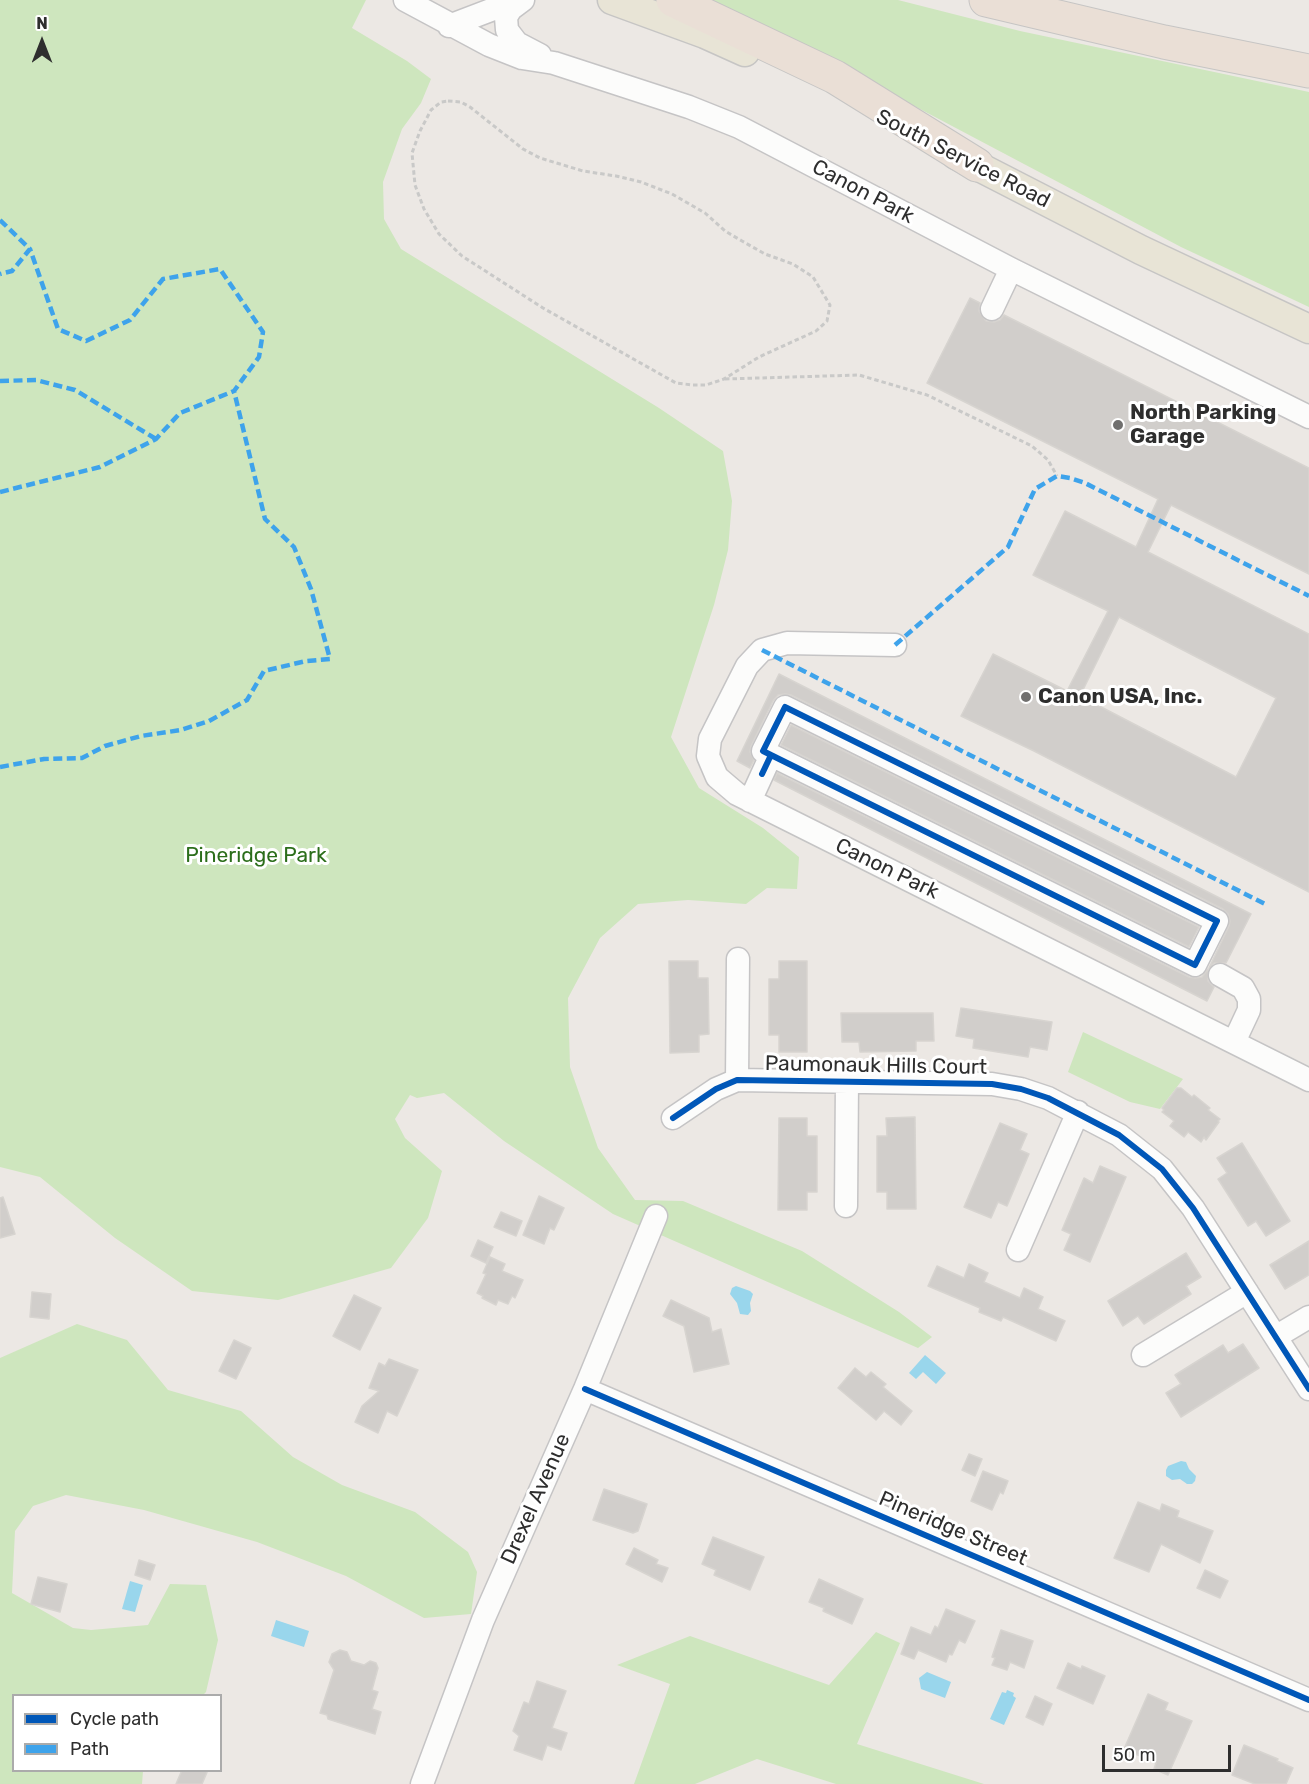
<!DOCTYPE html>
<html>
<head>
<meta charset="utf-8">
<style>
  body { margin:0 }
  #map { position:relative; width:1309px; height:1784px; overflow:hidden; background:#ece8e4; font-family:Rubik,sans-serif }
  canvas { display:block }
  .legend { position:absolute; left:12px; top:1694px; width:210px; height:78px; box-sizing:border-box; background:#fff; border:2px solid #ababab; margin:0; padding:8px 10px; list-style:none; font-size:18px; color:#2e2e2e }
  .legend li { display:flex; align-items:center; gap:12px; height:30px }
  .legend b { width:30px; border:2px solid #ababab }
  .north { position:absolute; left:12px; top:12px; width:60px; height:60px; -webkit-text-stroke:4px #fff; paint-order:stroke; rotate:0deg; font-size:16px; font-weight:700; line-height:24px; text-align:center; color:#2e2e2e }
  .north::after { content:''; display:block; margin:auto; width:21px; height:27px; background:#2e2e2e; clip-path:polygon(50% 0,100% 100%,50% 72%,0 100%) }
  .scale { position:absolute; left:1102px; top:1745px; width:129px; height:27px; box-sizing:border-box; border:3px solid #2e2e2e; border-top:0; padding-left:8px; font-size:18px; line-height:21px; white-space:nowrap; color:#2e2e2e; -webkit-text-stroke:4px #fff; paint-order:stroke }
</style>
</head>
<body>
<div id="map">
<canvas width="1309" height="1784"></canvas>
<ul class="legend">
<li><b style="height:8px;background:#0057b8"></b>Cycle path</li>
<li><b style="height:8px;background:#3ea3eb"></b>Path</li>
</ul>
<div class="north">N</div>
<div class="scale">50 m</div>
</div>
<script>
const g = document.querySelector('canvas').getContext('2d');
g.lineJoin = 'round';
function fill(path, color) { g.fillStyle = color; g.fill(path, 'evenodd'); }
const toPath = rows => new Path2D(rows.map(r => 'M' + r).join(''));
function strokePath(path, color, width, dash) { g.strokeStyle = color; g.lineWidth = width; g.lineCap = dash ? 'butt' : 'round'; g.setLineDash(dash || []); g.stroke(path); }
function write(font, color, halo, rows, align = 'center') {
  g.font = font + ' Rubik,sans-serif'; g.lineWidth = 6; g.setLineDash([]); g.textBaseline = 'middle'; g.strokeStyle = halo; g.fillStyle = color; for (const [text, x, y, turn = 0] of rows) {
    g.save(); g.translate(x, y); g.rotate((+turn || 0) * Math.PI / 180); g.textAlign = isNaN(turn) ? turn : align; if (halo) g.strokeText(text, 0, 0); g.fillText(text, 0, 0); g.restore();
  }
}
fill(toPath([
  [0,0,366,0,352,28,407,61,431,79,421,103,402,129,383,182,384,219,401,249,659,408,723,451,732,501,728,550,714,605,671,737,699,788,763,828,799,857,797,889,767,888,746,904,688,900,638,904,600,938,568,998,570,1067,598,1148,635,1200,683,1201,802,1251,899,1312,932,1337,918,1348,613,1214,504,1141,444,1093,417,1098,410,1095,395,1119,405,1138,442,1171,428,1218,391,1268,278,1300,192,1291,115,1238,40,1177,0,1167],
  [700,0,898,0,1020,31,1309,92,1309,307,1181,247,848,71],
  [1083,1032,1183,1079,1160,1109,1130,1102,1068,1072],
  [77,1324,127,1340,168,1390,241,1411,293,1457,342,1485,415,1512,468,1552,477,1572,471,1614,424,1618,346,1576,257,1542,144,1510,66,1495,33,1506,15,1531,12,1593,73,1628,91,1630,148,1625,170,1584,206,1585,218,1640,206,1692,203,1695,14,1696,14,1770,143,1771,142,1784,0,1784,0,1358],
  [876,1632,900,1643,857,1744,984,1784,836,1784,757,1759,695,1784,634,1784,670,1684,617,1665,690,1636,829,1685]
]), '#cee6be');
fill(toPath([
  [736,1286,750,1291,753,1294,750,1303,751,1311,748,1315,740,1314,737,1303,730,1294,732,1288],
  [925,1355,946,1373,936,1384,923,1372,916,1379,909,1373],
  [1181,1461,1186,1462,1189,1469,1196,1476,1195,1481,1192,1484,1187,1484,1180,1479,1172,1480,1166,1476,1166,1470,1168,1466],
  [130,1581,143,1585,135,1612,122,1609],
  [276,1620,309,1631,304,1647,271,1636],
  [927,1672,951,1682,945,1698,921,1689,919,1678],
  [1007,1690,1014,1693,1013,1696,1016,1698,1004,1725,990,1719,1002,1692,1006,1693]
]), '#99d6ec');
const building = toPath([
  [970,298,980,303,979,311,986,321,994,322,1000,320,1004,315,1309,468,1309,574,1171,505,1148,552,1309,634,1309,892,1034,751,961,716,993,654,1067,691,1108,611,1033,575,1065,511,1136,547,1158,499,927,383,970,298],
  [1119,617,1276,698,1236,777,1080,696,1119,617],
  [779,674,1251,914,1226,963,1214,963,1209,968,1229,926,1230,921,1228,914,1223,909,791,695,785,694,778,695,773,701,751,746,750,752,754,760,750,768,737,761,779,674],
  [791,725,1199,927,1189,947,781,745,791,725],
  [777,773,1189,977,1195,978,1202,977,1208,969,1208,981,1214,987,1207,1001,774,780,777,773],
  [669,961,698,961,698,978,708,978,709,1034,699,1035,699,1052,670,1053,669,961],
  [779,961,807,961,807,1052,779,1052,779,1035,769,1035,769,979,779,979,779,961],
  [961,1008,1052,1022,1047,1050,1030,1047,1028,1057,973,1048,974,1039,956,1036,961,1008],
  [841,1013,933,1013,934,1041,916,1041,916,1051,860,1052,859,1042,842,1042,841,1013],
  [1177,1088,1181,1088,1192,1097,1194,1095,1210,1108,1208,1110,1220,1119,1218,1121,1219,1122,1206,1140,1204,1137,1201,1142,1188,1132,1184,1137,1170,1126,1174,1121,1162,1112,1164,1110,1162,1108,1177,1088],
  [915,1117,916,1209,887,1209,887,1192,877,1192,877,1136,887,1136,886,1118,915,1117],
  [779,1118,807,1118,807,1136,817,1136,817,1192,807,1192,807,1210,778,1210,779,1118],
  [1000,1123,1027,1134,1020,1150,1029,1154,1007,1206,998,1202,991,1218,964,1207,1000,1123],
  [1242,1143,1290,1221,1266,1236,1256,1221,1248,1226,1218,1179,1227,1173,1217,1158,1242,1143],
  [1100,1166,1126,1177,1090,1262,1064,1250,1071,1234,1062,1230,1084,1178,1093,1183,1100,1166],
  [539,1196,564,1208,554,1230,550,1228,544,1244,523,1235,539,1196],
  [3,1197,15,1234,0,1238,0,1198,3,1197],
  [501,1212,522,1221,516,1236,494,1227,501,1212],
  [478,1240,493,1247,486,1263,471,1256,478,1240],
  [1309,1241,1309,1275,1285,1289,1270,1265,1309,1241],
  [1186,1253,1201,1277,1186,1286,1191,1294,1144,1324,1138,1316,1123,1326,1108,1301,1186,1253],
  [490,1257,505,1264,502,1271,523,1280,515,1298,512,1296,508,1304,498,1300,496,1305,482,1298,483,1296,477,1293,486,1274,483,1273,490,1257],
  [969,1264,988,1273,984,1282,1020,1298,1024,1288,1043,1297,1038,1309,1065,1321,1056,1341,1003,1317,1001,1321,979,1312,980,1308,928,1286,937,1266,964,1278,969,1264],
  [32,1292,51,1294,49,1319,30,1317,32,1292],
  [354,1295,381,1308,360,1350,333,1336,354,1295],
  [671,1300,709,1318,712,1332,721,1329,729,1364,694,1372,684,1326,663,1316,671,1300],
  [234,1340,251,1348,236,1379,219,1371,234,1340],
  [1243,1344,1259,1368,1181,1417,1166,1393,1181,1384,1175,1375,1223,1345,1228,1353,1243,1344],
  [389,1359,418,1370,397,1416,387,1411,378,1433,355,1422,362,1406,379,1391,369,1388,379,1363,385,1366,389,1359],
  [855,1368,866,1377,871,1372,886,1384,883,1387,912,1411,901,1425,884,1411,876,1420,838,1388,855,1368],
  [969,1454,982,1459,975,1476,962,1470,969,1454],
  [983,1471,1008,1481,1003,1494,1000,1492,992,1510,971,1501,983,1471],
  [604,1489,647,1504,638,1531,633,1533,593,1520,604,1489],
  [1138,1502,1160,1511,1162,1504,1179,1511,1177,1517,1213,1531,1200,1563,1161,1544,1149,1572,1114,1558,1138,1502],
  [713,1537,764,1557,750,1590,714,1575,716,1570,702,1564,713,1537],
  [634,1548,658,1560,656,1564,668,1568,662,1582,626,1564,634,1548],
  [139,1560,155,1565,150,1580,135,1575,139,1560],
  [1205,1570,1228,1581,1220,1598,1197,1588,1205,1570],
  [38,1577,67,1584,60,1612,31,1604,38,1577],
  [819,1579,863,1599,852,1624,823,1611,824,1608,809,1602,819,1579],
  [946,1609,975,1621,965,1643,959,1640,952,1655,949,1654,946,1662,918,1650,914,1659,901,1654,911,1627,931,1635,935,1626,938,1628,946,1609],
  [1001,1630,1033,1641,1024,1668,1010,1662,1007,1670,992,1665,995,1658,992,1657,1001,1630],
  [340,1650,347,1652,351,1661,364,1665,370,1661,376,1663,378,1668,372,1690,378,1692,372,1709,381,1712,375,1734,328,1719,327,1715,320,1713,334,1670,329,1662,332,1654,340,1650],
  [1068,1663,1081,1669,1082,1666,1105,1676,1093,1704,1057,1688,1068,1663],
  [537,1681,566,1691,552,1728,567,1733,561,1750,547,1745,542,1760,514,1750,519,1736,513,1731,524,1702,529,1704,537,1681],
  [1148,1694,1168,1703,1165,1710,1192,1721,1168,1775,1154,1769,1156,1763,1124,1749,1148,1694],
  [1035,1696,1052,1704,1043,1725,1026,1717,1035,1696],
  [1244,1745,1278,1759,1277,1761,1293,1768,1286,1784,1255,1784,1232,1775,1244,1745],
  [182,1770,208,1770,202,1784,176,1784,182,1770]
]);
fill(building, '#d1cecb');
strokePath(building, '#d7d4d0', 1.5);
const minor = toPath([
  [405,0,489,45,522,58,554,63,689,107,739,127,1011,269,1309,417],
  [523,0,511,9,506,17,507,30,517,43,540,55],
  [449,26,517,0],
  [992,309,1011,269],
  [895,645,787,643,762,650,747,666,710,739,708,756,717,777,737,794,1309,1080],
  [750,801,771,755,1195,965,1217,921,785,707,763,751,771,755],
  [1220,975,1243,988,1249,999,1249,1010,1234,1042],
  [737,1080,738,959],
  [673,1118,716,1089,737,1080,992,1084,1021,1089,1048,1098,1119,1135,1162,1169,1193,1208,1309,1389],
  [846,1206,847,1082],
  [1018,1250,1078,1112],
  [1277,1336,1309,1317],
  [1143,1355,1247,1292],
  [585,1389,1309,1700],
  [422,1784,483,1620,585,1389,656,1216]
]);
const major = toPath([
  [612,0,705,34,745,52],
  [956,155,1141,250,1309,329]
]);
const highway = toPath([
  [673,0,835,77,977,165],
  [986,0,1164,42,1309,71]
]);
strokePath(minor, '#c5c4c5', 25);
strokePath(major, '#c6c5c4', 31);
strokePath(highway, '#c6c5c4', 35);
strokePath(toPath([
  [448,101,461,102,470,107,523,149,540,158,583,171,616,176,641,182,672,194,705,213,725,231,742,241,765,254,793,264,813,277,830,305,827,321,816,331,759,357,724,379,706,385,693,385,676,383,543,308,462,256,439,234,424,209,415,185,412,153,420,131,431,110,441,102,448,101],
  [725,379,859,375,927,395,1032,446,1048,460,1057,476]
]), '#c9c9c8', 3, [4.5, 3]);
strokePath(minor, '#fcfcfb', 22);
strokePath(major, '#e8e4d6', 28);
strokePath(highway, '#eadfd6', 33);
strokePath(toPath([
  [0,220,30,249,12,271,0,274],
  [0,381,36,380,75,390,156,439],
  [0,492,100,467,156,439,180,413,234,391,259,357,263,332,220,269,163,279,130,320,86,341,58,329,30,249],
  [895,645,1008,547,1035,489,1057,476,1070,478,1085,483,1309,596],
  [762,650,1267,905],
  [0,767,44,759,82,758,105,746,141,736,181,730,209,721,247,700,264,671,306,661,330,659,311,589,294,547,265,519,234,391]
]), '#3ea3eb', 4.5, [9, 4.5]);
strokePath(toPath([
  [762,774,771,755,1195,965,1217,921,785,707,763,751,771,755],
  [673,1118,716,1089,737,1080,992,1084,1021,1089,1048,1098,1119,1135,1162,1169,1193,1208,1309,1389],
  [585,1389,1309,1700]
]), '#0057b8', 6);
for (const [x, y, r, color] of [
  [1118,425,6,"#706f6e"],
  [1026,697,6,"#706f6e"]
]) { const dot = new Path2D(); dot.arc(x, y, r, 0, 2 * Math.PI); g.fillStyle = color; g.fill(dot); strokePath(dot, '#fff', 2); }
write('21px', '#2e2e2e', '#fff', [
  ["South Service Road",963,159,27],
  ["Canon Park",863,192,28],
  ["Canon Park",887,869,26],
  ["Paumonauk Hills Court",876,1066,1],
  ["Drexel Avenue",536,1499,-66],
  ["Pineridge Street",953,1529,23]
]);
write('bold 21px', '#2e2e2e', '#fff', [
  ["North Parking",1130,413],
  ["Garage",1130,437],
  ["Canon USA, Inc.",1038,697]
], 'left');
write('21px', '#2c6e1b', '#fff', [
  ["Pineridge Park",256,856]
]);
</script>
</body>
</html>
